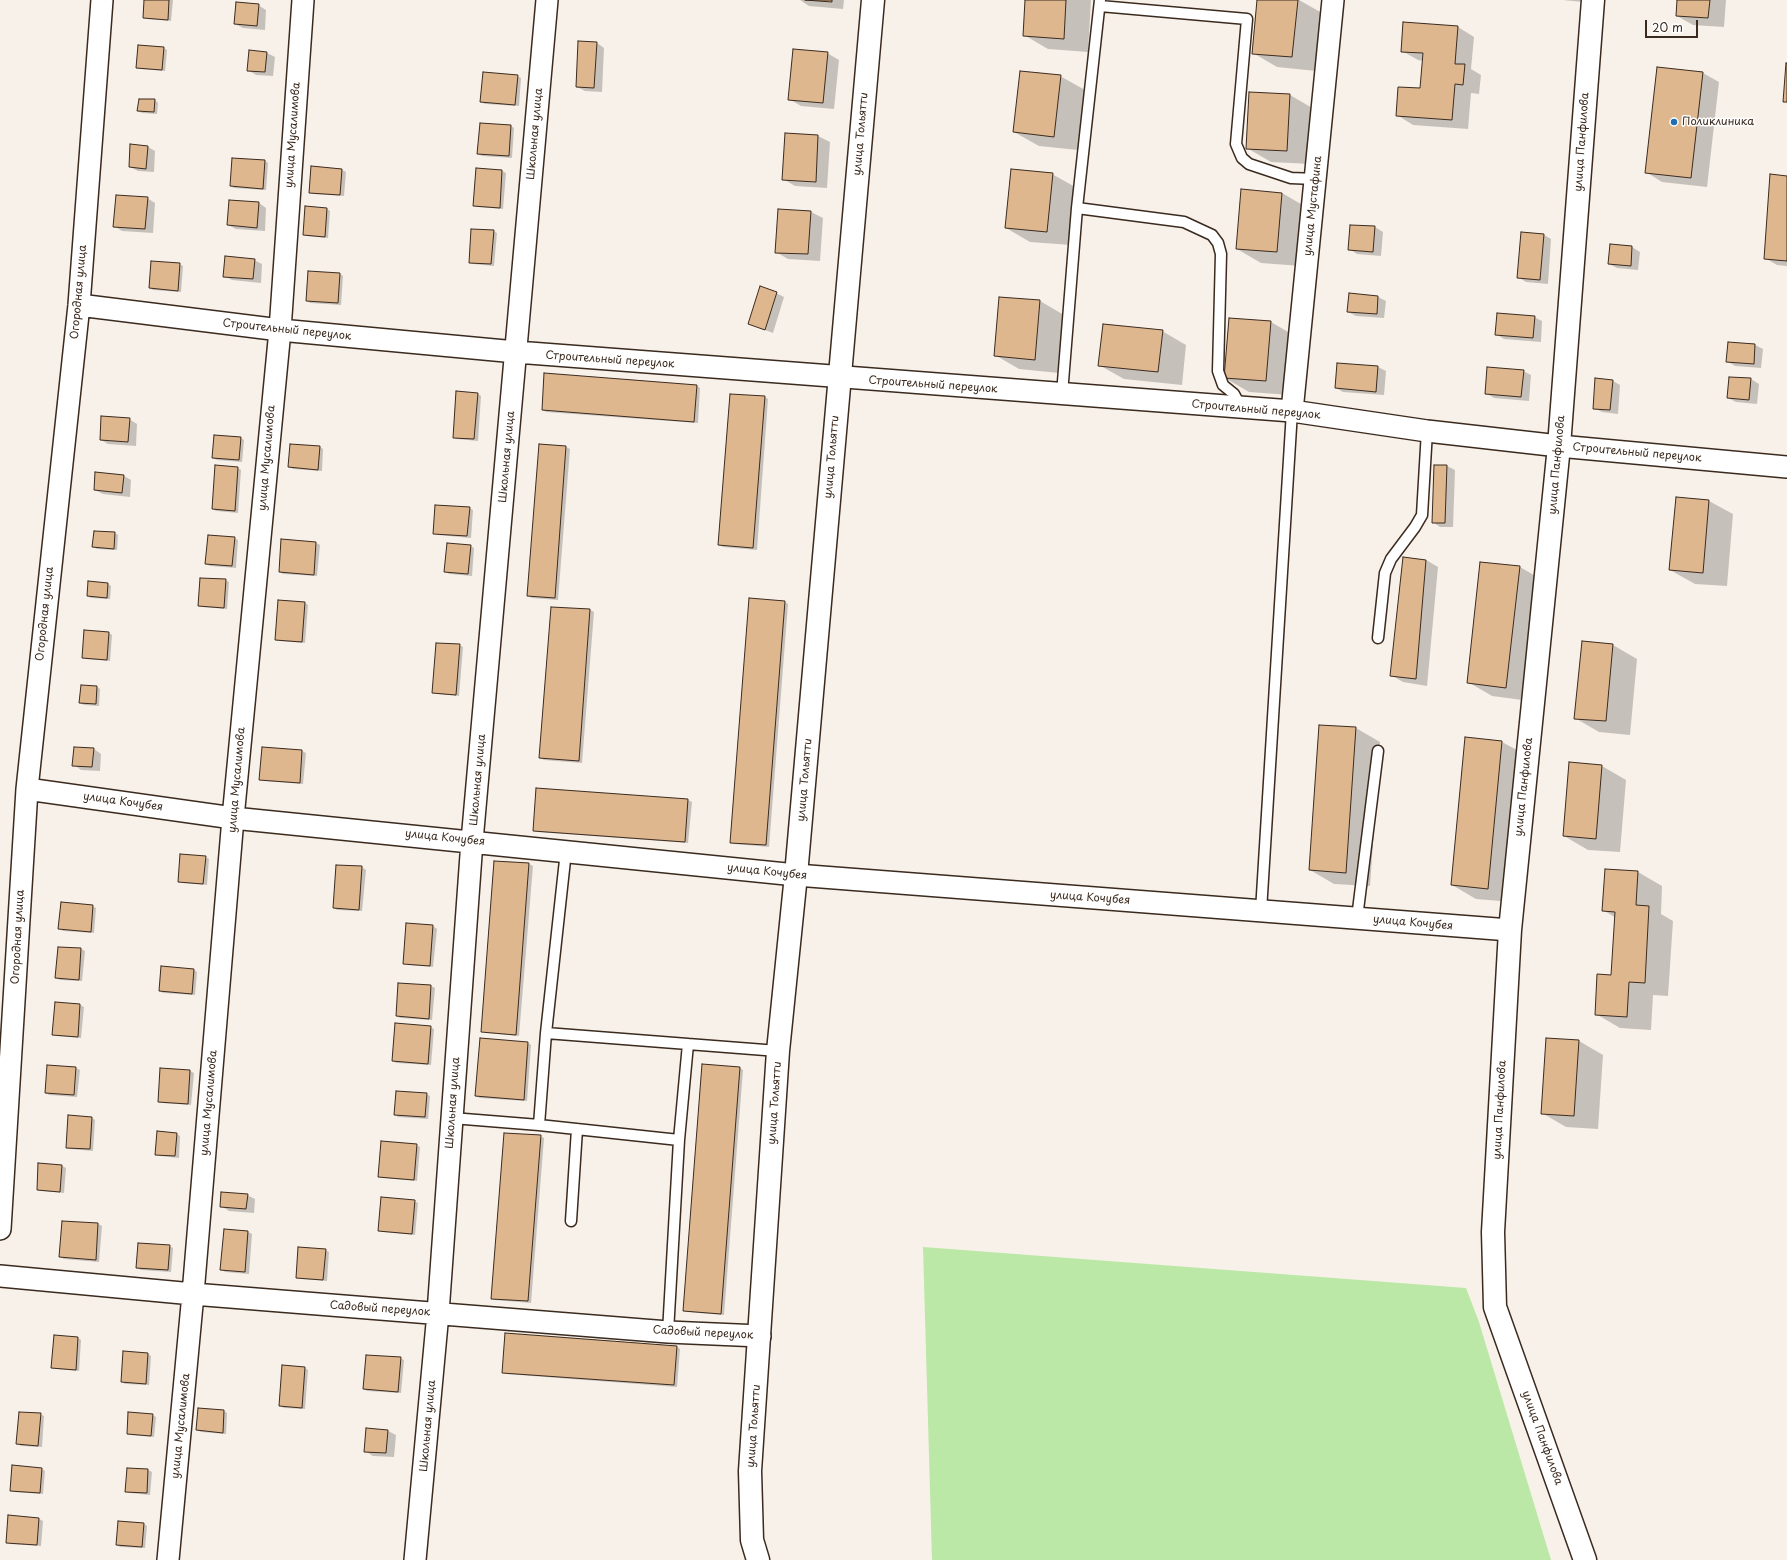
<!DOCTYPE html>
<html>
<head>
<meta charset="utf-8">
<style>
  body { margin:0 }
  #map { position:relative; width:1787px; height:1560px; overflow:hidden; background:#f8f1e9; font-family:"Playpen Sans",sans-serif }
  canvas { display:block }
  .scale { position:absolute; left:1645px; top:20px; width:53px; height:18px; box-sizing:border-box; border:2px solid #3b2a1e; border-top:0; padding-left:5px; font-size:12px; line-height:14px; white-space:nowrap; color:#3b2a1e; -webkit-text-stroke:3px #fff; paint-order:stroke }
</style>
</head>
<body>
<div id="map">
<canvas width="1787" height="1560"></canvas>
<div class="scale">20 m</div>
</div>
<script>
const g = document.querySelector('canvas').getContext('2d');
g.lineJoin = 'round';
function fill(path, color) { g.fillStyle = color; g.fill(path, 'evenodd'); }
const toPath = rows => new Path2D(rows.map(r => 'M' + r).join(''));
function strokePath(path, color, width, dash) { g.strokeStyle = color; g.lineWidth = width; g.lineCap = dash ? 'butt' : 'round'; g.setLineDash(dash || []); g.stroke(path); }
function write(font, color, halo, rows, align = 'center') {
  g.font = font + ' "Playpen Sans",sans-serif'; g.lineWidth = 3; g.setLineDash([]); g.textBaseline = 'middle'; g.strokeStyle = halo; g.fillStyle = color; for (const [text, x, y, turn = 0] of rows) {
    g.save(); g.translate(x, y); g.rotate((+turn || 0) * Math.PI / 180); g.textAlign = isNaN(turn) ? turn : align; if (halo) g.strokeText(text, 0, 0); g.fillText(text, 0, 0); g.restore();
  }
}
fill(toPath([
  [923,1247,1466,1288,1479,1322,1551,1560,932,1560]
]), '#bbe8a6');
fill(toPath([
  [145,0,173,0,171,21,148,19,144,17],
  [800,0,844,0,843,9,809,6],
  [1026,0,1091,0,1088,52,1048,49,1024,35],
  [1258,0,1299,0,1322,13,1316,71,1277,67,1253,53],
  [1563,0,1594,0,1593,3],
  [1678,0,1726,0,1724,27,1693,25,1677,16],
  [258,5,266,10,265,30,243,28,235,24],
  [1404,23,1458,27,1474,37,1471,69,1481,75,1479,94,1471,93,1468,129,1413,125,1397,115,1421,90,1423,61,1418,60,1402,51],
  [597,43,604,48,602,92,585,91,577,87],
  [164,48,167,50,165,71,141,69,137,67],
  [267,53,275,57,273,76,256,75,248,70],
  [827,53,839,60,834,109,801,106,789,99],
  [1658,68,1703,73,1719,82,1707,187,1662,182,1646,172],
  [517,76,521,78,519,106,485,104,481,102],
  [1060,76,1085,90,1078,150,1039,146,1014,132],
  [1290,95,1314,109,1310,164,1271,162,1247,148],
  [155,100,158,103,157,114,142,113,138,111],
  [511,126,514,128,512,158,482,156,478,154],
  [786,134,818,136,830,142,827,188,795,186,783,179],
  [148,147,155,151,154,172,138,171,130,167],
  [233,159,265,161,268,163,266,190,234,188,231,186],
  [312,167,342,170,346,172,344,196,313,194,310,192],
  [477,169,502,171,506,173,503,209,478,207,474,205],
  [1052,174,1077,188,1071,245,1030,242,1006,228],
  [1787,177,1787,266,1777,265,1765,258],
  [1282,193,1306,207,1301,266,1261,263,1237,249],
  [147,198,155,203,153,233,122,231,114,226],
  [259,203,266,208,265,231,236,229,228,225],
  [327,209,330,211,328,238,307,236,304,234],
  [811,212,823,218,820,261,788,259,776,252],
  [1375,227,1383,232,1381,256,1357,254,1349,249],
  [493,231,497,233,494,266,473,264,470,262],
  [1544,235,1551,239,1548,284,1526,282,1518,277],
  [1611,245,1632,247,1640,252,1638,270,1617,268,1609,264],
  [254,260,262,264,261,283,232,280,224,276],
  [179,264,183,266,181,292,153,290,150,288],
  [340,274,343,276,341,305,310,303,307,300],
  [776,293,784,297,773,333,749,324],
  [1378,297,1386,301,1384,318,1356,316,1348,312],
  [1040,301,1064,315,1059,373,1019,369,995,355],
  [1534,317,1542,321,1541,342,1504,339,1496,334],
  [1271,322,1295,336,1290,395,1249,392,1225,378],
  [1162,331,1186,345,1182,385,1124,379,1099,365],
  [1728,343,1755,345,1763,349,1761,368,1735,366,1727,361],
  [1338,364,1378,367,1386,371,1384,395,1343,392,1336,388],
  [1523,371,1531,375,1529,401,1494,398,1486,393],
  [1751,379,1759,384,1757,404,1736,402,1728,398],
  [1613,381,1620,385,1618,414,1602,412,1594,408],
  [697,386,700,388,698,423,546,412,543,410],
  [478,394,481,396,478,441,457,439,454,437],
  [765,397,768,399,757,550,723,547,719,545],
  [129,419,137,424,136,446,108,444,101,440],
  [241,438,244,440,242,462,217,460,213,458],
  [540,445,566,447,570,449,558,600,532,598,528,596],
  [320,447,323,449,322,471,293,469,289,467],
  [1447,466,1455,470,1453,527,1440,527,1433,522],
  [238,468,241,470,238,513,216,511,213,509],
  [124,476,131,480,130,497,103,494,95,490],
  [1709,501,1733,514,1727,586,1695,584,1670,570],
  [469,508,473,510,471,538,438,535,434,533],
  [115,533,118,535,117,550,97,549,93,547],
  [234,538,238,540,236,568,210,566,206,564],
  [282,540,316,543,320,545,317,576,283,574,280,572],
  [470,546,474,548,472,576,449,574,446,572],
  [1404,558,1426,560,1438,567,1427,686,1403,682,1391,675],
  [1520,567,1544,581,1530,701,1492,696,1468,682],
  [225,580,229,582,227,609,202,607,199,605],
  [108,584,111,586,110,599,91,598,88,596],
  [785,602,788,604,769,847,734,844,731,842],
  [305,603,308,605,305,643,279,641,276,639],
  [552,608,590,610,594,612,582,763,544,760,540,758],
  [109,633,112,635,110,661,86,659,83,657],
  [459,645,463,647,459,696,437,694,433,692],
  [1613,645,1637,659,1630,735,1599,732,1575,718],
  [97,687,100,689,99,706,84,705,80,703],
  [1320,726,1356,728,1380,742,1370,886,1334,884,1310,870],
  [1502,742,1526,755,1512,902,1476,899,1452,885],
  [262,748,302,751,306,753,303,784,264,781,260,779],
  [94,749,101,754,100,771,81,770,74,765],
  [1602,766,1626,780,1620,852,1588,850,1564,836],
  [537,789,688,800,692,802,688,843,538,832,534,830],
  [205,857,209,859,207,885,183,883,179,881],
  [495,862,529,864,533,866,519,1036,486,1033,482,1031],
  [337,866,362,867,366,870,362,911,337,910,334,908],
  [1606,870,1638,872,1662,886,1661,914,1673,921,1668,996,1653,995,1651,1030,1620,1028,1596,1014,1612,976,1616,918,1603,910],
  [92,906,96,908,94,933,63,931,60,929],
  [407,925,433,926,437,929,433,967,408,965,404,963],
  [59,948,81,949,85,951,82,981,60,980,56,978],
  [194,970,197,972,195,995,163,993,160,991],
  [399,984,431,986,435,988,432,1020,400,1018,397,1016],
  [56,1003,80,1005,84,1007,81,1038,57,1036,54,1034],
  [430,1027,434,1029,431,1065,396,1063,393,1061],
  [1547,1039,1579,1041,1603,1055,1598,1129,1566,1127,1542,1113],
  [528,1043,531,1045,527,1101,480,1098,476,1096],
  [48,1066,76,1068,80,1070,77,1097,49,1095,46,1093],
  [740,1068,743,1070,724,1315,687,1312,684,1310],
  [161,1069,190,1071,194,1073,191,1105,162,1103,159,1101],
  [426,1094,430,1096,428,1119,398,1117,395,1114],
  [92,1118,95,1120,93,1151,70,1149,67,1147],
  [177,1134,180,1136,179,1158,160,1156,156,1154],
  [540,1136,544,1138,531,1303,495,1300,492,1298],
  [416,1145,420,1147,417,1181,383,1178,379,1176],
  [39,1164,62,1166,66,1168,64,1193,41,1191,38,1189],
  [247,1195,255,1199,254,1213,229,1211,221,1206],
  [414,1201,418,1203,415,1235,383,1232,379,1230],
  [63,1222,98,1224,102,1226,99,1262,64,1259,60,1257],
  [225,1230,248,1232,252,1234,249,1274,225,1272,222,1270],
  [169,1246,173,1248,171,1272,141,1270,137,1268],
  [325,1250,329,1252,327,1281,301,1279,297,1277],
  [78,1338,81,1340,79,1371,56,1369,52,1367],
  [677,1347,680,1349,677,1387,506,1374,503,1372],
  [148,1354,151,1356,149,1385,125,1384,122,1382],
  [400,1358,404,1360,401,1393,367,1391,364,1389],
  [305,1368,308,1370,305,1409,284,1408,280,1406],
  [224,1411,227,1413,226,1434,201,1432,197,1430],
  [40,1414,44,1416,42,1447,21,1446,17,1443],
  [152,1415,156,1417,154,1437,131,1435,128,1433],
  [388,1431,396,1435,394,1457,373,1456,365,1451],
  [42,1469,45,1471,43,1494,14,1492,11,1490],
  [128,1469,148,1470,152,1472,150,1495,130,1493,126,1491],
  [9,1517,39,1519,43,1521,41,1546,10,1544,7,1542],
  [144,1524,147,1526,145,1548,120,1547,117,1545]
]), '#0003');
const building = toPath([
  [144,0,169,0,168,20,143,18,144,0],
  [805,0,832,0,832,2,805,0],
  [1025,0,1066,0,1064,39,1023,36,1025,0],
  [1257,0,1298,0,1292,57,1252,54,1257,0],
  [1677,0,1710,0,1708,18,1676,16,1677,0],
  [236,2,259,4,257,26,234,24,236,2],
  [1403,22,1458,26,1455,64,1465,64,1463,85,1455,84,1452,120,1396,116,1398,87,1420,88,1423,53,1401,52,1403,22],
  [578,41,597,42,594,88,576,87,578,41],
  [138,45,164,47,162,70,136,68,138,45],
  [793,49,828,52,823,103,788,100,793,49],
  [249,50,267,52,265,72,247,71,249,50],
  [1786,63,1787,63,1787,102,1783,102,1786,63],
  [1657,67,1703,72,1691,178,1645,173,1657,67],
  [1020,71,1061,75,1054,137,1013,132,1020,71],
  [483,72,518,75,515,105,480,102,483,72],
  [1249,92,1290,94,1287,151,1246,149,1249,92],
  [139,99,155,99,154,112,137,111,139,99],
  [480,123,511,125,509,156,477,154,480,123],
  [785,133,818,135,816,182,782,180,785,133],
  [130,144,148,146,146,169,129,167,130,144],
  [232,158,265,160,263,189,230,186,232,158],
  [311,166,342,169,340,195,309,193,311,166],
  [476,168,502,170,500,208,473,206,476,168],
  [1011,169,1053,173,1047,232,1005,228,1011,169],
  [1770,174,1787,176,1787,261,1764,259,1770,174],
  [1241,189,1282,193,1277,252,1236,249,1241,189],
  [116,195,148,197,145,229,113,227,116,195],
  [229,200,259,202,257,228,227,225,229,200],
  [305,206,327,208,325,237,303,235,305,206],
  [778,209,811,211,808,254,775,253,778,209],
  [1350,225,1375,226,1373,252,1348,250,1350,225],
  [471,229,494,230,491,264,469,263,471,229],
  [1521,232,1544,234,1540,280,1517,278,1521,232],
  [1610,244,1632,246,1631,266,1608,264,1610,244],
  [225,256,255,259,253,279,223,277,225,256],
  [151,261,180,263,178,291,149,288,151,261],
  [308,271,340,273,338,303,306,301,308,271],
  [760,286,777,292,765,330,748,324,760,286],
  [1349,293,1378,296,1377,314,1347,312,1349,293],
  [999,297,1040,300,1035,360,994,356,999,297],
  [1497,313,1535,316,1533,338,1495,335,1497,313],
  [1229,318,1271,321,1266,381,1224,378,1229,318],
  [1103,324,1163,330,1158,372,1098,366,1103,324],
  [1728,342,1755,344,1754,364,1726,362,1728,342],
  [1337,363,1378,366,1376,392,1335,388,1337,363],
  [1487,367,1524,370,1521,397,1485,394,1487,367],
  [544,373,697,385,694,422,542,410,544,373],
  [1729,377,1751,378,1749,400,1727,398,1729,377],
  [1595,378,1613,380,1610,410,1593,409,1595,378],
  [456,391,478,393,474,439,453,438,456,391],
  [730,394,765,396,753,548,718,545,730,394],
  [101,416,130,418,128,442,100,440,101,416],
  [214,435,241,437,239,460,212,458,214,435],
  [290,444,320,446,318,470,288,467,290,444],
  [539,444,566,446,555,598,527,596,539,444],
  [215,465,238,467,235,511,212,509,215,465],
  [1434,465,1447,465,1445,523,1432,523,1434,465],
  [95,472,124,475,122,493,94,490,95,472],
  [1676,497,1709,500,1703,573,1669,570,1676,497],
  [435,505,470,507,467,536,433,534,435,505],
  [94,531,115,532,114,549,92,547,94,531],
  [208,535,235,537,232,566,205,564,208,535],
  [281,539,316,542,314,575,279,572,281,539],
  [447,543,471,545,468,574,444,572,447,543],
  [1403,557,1426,560,1416,679,1390,676,1403,557],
  [1480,562,1520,566,1506,688,1467,683,1480,562],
  [200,578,226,579,224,608,198,606,200,578],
  [88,581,108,583,107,598,87,596,88,581],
  [749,598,785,601,766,845,730,843,749,598],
  [278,600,305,602,302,642,275,640,278,600],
  [551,607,590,609,579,761,539,758,551,607],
  [84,630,109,632,107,660,82,658,84,630],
  [1582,641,1613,644,1606,721,1574,719,1582,641],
  [436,643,460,644,456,695,432,693,436,643],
  [81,685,97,686,96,704,79,703,81,685],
  [1319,725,1356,727,1346,873,1309,870,1319,725],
  [1465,737,1502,741,1488,889,1451,885,1465,737],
  [74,747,94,748,92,767,72,766,74,747],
  [262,747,302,750,300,783,259,780,262,747],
  [1569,762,1602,765,1596,839,1563,836,1569,762],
  [536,788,688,799,685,842,533,831,536,788],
  [180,854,206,856,203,884,178,882,180,854],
  [494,861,529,863,516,1035,481,1032,494,861],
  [336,865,362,866,359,910,333,908,336,865],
  [1605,869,1638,871,1636,905,1649,906,1645,983,1629,982,1627,1017,1595,1015,1597,974,1611,975,1615,912,1602,911,1605,869],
  [61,902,93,905,91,932,58,929,61,902],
  [406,923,433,925,430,966,403,964,406,923],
  [58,947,81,948,79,980,55,978,58,947],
  [161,966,194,969,192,994,159,991,161,966],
  [398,983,431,985,429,1019,396,1016,398,983],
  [55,1002,80,1004,78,1037,52,1035,55,1002],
  [395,1023,431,1026,428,1064,392,1061,395,1023],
  [480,1038,528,1042,524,1100,475,1096,480,1038],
  [1546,1038,1579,1040,1574,1116,1541,1114,1546,1038],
  [702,1064,740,1067,721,1314,683,1311,702,1064],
  [47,1065,76,1067,74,1095,45,1093,47,1065],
  [160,1068,190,1070,188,1104,158,1102,160,1068],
  [396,1091,427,1093,425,1117,394,1115,396,1091],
  [68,1115,92,1117,90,1149,66,1148,68,1115],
  [157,1131,177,1133,175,1156,155,1155,157,1131],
  [504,1133,541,1135,528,1301,491,1299,504,1133],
  [381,1141,417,1144,414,1180,378,1177,381,1141],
  [38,1163,62,1165,60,1192,37,1190,38,1163],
  [221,1192,248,1194,246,1209,220,1207,221,1192],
  [381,1197,415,1200,412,1234,378,1231,381,1197],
  [62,1221,98,1223,96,1260,59,1257,62,1221],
  [224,1229,248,1231,245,1272,220,1270,224,1229],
  [138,1243,170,1245,168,1270,136,1268,138,1243],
  [298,1247,326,1249,323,1280,296,1278,298,1247],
  [505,1333,677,1346,674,1385,502,1373,505,1333],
  [54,1335,78,1337,76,1370,51,1368,54,1335],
  [123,1351,148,1353,146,1384,121,1382,123,1351],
  [366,1355,401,1357,398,1392,363,1389,366,1355],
  [282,1365,305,1367,302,1408,279,1406,282,1365],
  [198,1408,224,1410,223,1433,196,1430,198,1408],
  [19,1412,41,1413,38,1446,16,1444,19,1412],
  [128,1412,153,1414,151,1436,127,1434,128,1412],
  [366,1428,388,1430,386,1453,364,1452,366,1428],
  [12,1465,42,1468,40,1493,10,1491,12,1465],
  [127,1468,148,1469,147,1493,125,1492,127,1468],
  [8,1515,39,1518,37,1545,6,1543,8,1515],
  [118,1521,144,1523,142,1547,116,1545,118,1521]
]);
fill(building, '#deb78f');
strokePath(building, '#3b2a1e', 1);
const service = toPath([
  [1100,6,1247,19,1236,144,1242,158,1249,164,1291,178,1315,179],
  [1077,208,1184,222,1212,235,1218,243,1221,254,1218,371,1223,385,1234,394,1241,407],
  [1062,394,1077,208,1100,0],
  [1378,638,1385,573,1391,559,1415,527,1422,515,1427,431],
  [1261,911,1292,411],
  [1357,918,1378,751],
  [546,1033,778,1051],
  [452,1118,539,1125,679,1140],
  [539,1125,546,1033,566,851],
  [571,1221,577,1129],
  [668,1332,679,1140,688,1044]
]);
const minor = toPath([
  [79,305,280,330,516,352,1292,411,1427,431,1559,446,1787,467],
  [1292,411,1333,0],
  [27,789,233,818,796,875,1510,930],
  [0,1229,27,789,79,305,102,0],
  [0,1276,193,1294,668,1332,760,1336],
  [168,1560,193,1294,233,818,280,330,303,0],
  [415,1560,438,1313,472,841,547,0]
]);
const tertiary = toPath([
  [758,1560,752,1540,750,1471,778,1051,796,875,873,0],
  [1585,1560,1495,1307,1493,1232,1510,930,1559,446,1593,0]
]);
strokePath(service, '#3b2a1e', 13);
strokePath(minor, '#3b2a1e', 24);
strokePath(tertiary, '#3b2a1e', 25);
strokePath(service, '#fff', 10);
strokePath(minor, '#fff', 21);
strokePath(tertiary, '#fff', 22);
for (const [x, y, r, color] of [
  [1674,122,4,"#1f6fb2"]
]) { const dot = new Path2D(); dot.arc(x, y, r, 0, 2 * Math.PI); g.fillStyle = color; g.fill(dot); strokePath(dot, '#fff', 1.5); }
write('11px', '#3b2a1e', '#fff', [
  ["Поликлиника",1682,122]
], 'left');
write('11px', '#3b2a1e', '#fff', [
  ["Школьная улица",535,134,-85],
  ["улица Тольятти",861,134,-85],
  ["улица Мусалимова",293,135,-86],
  ["улица Панфилова",1582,142,-86],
  ["улица Мустафина",1313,206,-84],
  ["Огородная улица",79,292,-85],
  ["Строительный переулок",287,330,6],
  ["Строительный переулок",610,360,4],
  ["Строительный переулок",933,385,4],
  ["Строительный переулок",1256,410,5],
  ["Строительный переулок",1637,453,5],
  ["Школьная улица",507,457,-85],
  ["улица Тольятти",832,457,-85],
  ["улица Мусалимова",267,458,-85],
  ["улица Панфилова",1557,465,-85],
  ["Огородная улица",45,614,-84],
  ["улица Мусалимова",237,780,-85],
  ["Школьная улица",478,780,-85],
  ["улица Тольятти",805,780,-85],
  ["улица Панфилова",1524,787,-84],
  ["улица Кочубея",123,802,8],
  ["улица Кочубея",445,838,6],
  ["улица Кочубея",767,872,6],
  ["улица Кочубея",1090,898,4],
  ["улица Кочубея",1413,923,5],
  ["Огородная улица",18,937,-87],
  ["улица Мусалимова",209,1103,-85],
  ["Школьная улица",453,1103,-86],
  ["улица Тольятти",775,1103,-86],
  ["улица Панфилова",1500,1110,-87],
  ["Садовый переулок",380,1309,4],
  ["Садовый переулок",703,1333,3],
  ["улица Мусалимова",181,1426,-84],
  ["Школьная улица",428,1426,-85],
  ["улица Тольятти",754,1426,-86],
  ["улица Панфилова",1542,1438,70]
]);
</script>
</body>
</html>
